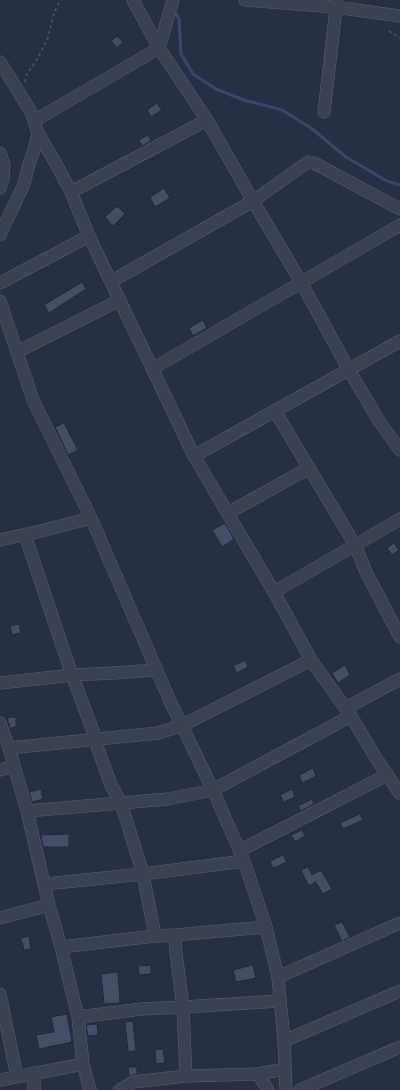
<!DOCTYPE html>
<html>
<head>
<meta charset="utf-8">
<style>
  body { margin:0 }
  canvas { display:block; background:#253045 }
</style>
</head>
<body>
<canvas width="400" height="1090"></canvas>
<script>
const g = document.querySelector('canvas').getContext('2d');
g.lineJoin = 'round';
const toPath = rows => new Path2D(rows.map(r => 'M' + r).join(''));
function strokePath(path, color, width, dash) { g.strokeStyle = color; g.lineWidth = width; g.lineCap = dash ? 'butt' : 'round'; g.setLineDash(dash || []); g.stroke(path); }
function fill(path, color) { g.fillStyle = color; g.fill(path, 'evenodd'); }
strokePath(toPath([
  [176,14,179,19,181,54,193,74,216,89,244,100,282,110,311,128,346,157,387,181,400,185]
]), '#38496d', 3);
const building = toPath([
  [117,36,123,42,117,48,111,41,117,36],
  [157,103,162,110,151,117,147,110,157,103],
  [148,135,151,141,142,146,139,140,148,135],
  [164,188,170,198,155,207,150,197,164,188],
  [117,206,125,214,113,226,105,217,117,206],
  [82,282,86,289,49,313,44,305,82,282],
  [203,320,207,328,193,336,189,328,203,320],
  [64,423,78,450,68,455,55,427,64,423],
  [225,523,234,539,222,547,212,530,225,523],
  [394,543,399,550,392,555,387,548,394,543],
  [19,624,21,633,12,635,10,626,19,624],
  [245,660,248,667,237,673,233,666,245,660],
  [345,665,350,675,338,683,332,673,345,665],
  [16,717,16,727,10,728,7,718,16,717],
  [313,768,316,776,302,783,299,775,313,768],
  [41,789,43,799,32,802,29,792,41,789],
  [292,789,295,797,284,802,280,795,292,789],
  [312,799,314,804,301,811,298,806,312,799],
  [360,814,363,820,343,829,340,823,360,814],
  [302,830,305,836,295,842,291,835,302,830],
  [69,834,69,847,43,847,41,835,69,834],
  [283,855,287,862,273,868,270,861,283,855],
  [308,867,312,875,321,870,332,889,323,894,316,882,309,886,301,870,308,867],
  [342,922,350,937,342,941,334,925,342,922],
  [29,936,31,949,24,950,21,938,29,936],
  [151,965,151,974,139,975,138,966,151,965],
  [253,965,256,978,236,982,233,970,253,965],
  [118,972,120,1003,104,1004,101,974,118,972],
  [67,1014,72,1042,39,1049,36,1035,54,1032,51,1017,67,1014],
  [133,1021,136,1051,128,1052,125,1022,133,1021],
  [97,1024,98,1035,88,1036,86,1025,97,1024],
  [163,1049,165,1063,156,1064,155,1050,163,1049],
  [128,1067,137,1067,137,1074,129,1076,128,1067]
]);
fill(building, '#444f67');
strokePath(building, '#20293c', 1);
const minor = toPath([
  [133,0,159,48,207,120,253,201,301,282,349,370,379,421,400,450],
  [245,0,335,7,400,16],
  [0,62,31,112,38,133,34,150,29,164,24,184,0,235],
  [324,112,337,0],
  [34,121,159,48,173,0],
  [38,133,55,162,71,192,89,236,194,456,274,592,311,660,351,716,376,758,400,794],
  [0,153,4,165,3,178,0,188],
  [71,192,207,120],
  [112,281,253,201,305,164,309,162,314,163,400,209],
  [0,283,89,236],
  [0,301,33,400,91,518,170,701,213,790,244,861,266,927,278,977,284,1041,286,1090],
  [17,352,120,300],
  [152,369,400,225],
  [275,411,355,545,366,572,400,637],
  [194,456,400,341],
  [228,513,309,468],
  [25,535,72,675,96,739,98,749,111,785,121,803,143,874,155,936],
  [0,540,41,531,91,518],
  [274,592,400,519],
  [0,683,72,675,113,673,156,670],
  [346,708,400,679],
  [0,723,9,748,27,811,49,905,61,947,78,1017,83,1064,90,1090],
  [9,748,158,733,181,726,311,660],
  [0,770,14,766],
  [27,811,168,799,213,790,351,716],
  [239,851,387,775],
  [45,884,143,874,244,861],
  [0,918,49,905],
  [175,935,266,927],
  [61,947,155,936,175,935,176,953,183,1007,142,1009,78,1017],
  [278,977,400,923],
  [0,994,17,1077],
  [284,1041,400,991],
  [34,1073,34,1090],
  [258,1074,268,1090],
  [186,1076,183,1007,280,1001],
  [0,1080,83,1064],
  [120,1090,133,1082,186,1076,258,1074,285,1069],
  [300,1090,400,1047]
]);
strokePath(minor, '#586072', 13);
strokePath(toPath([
  [389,31,400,38],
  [25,82,27,74,36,61,48,38,53,17,57,6,61,0]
]), '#465c62', 1.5, [3, 3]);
strokePath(minor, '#3a4254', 12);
</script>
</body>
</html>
